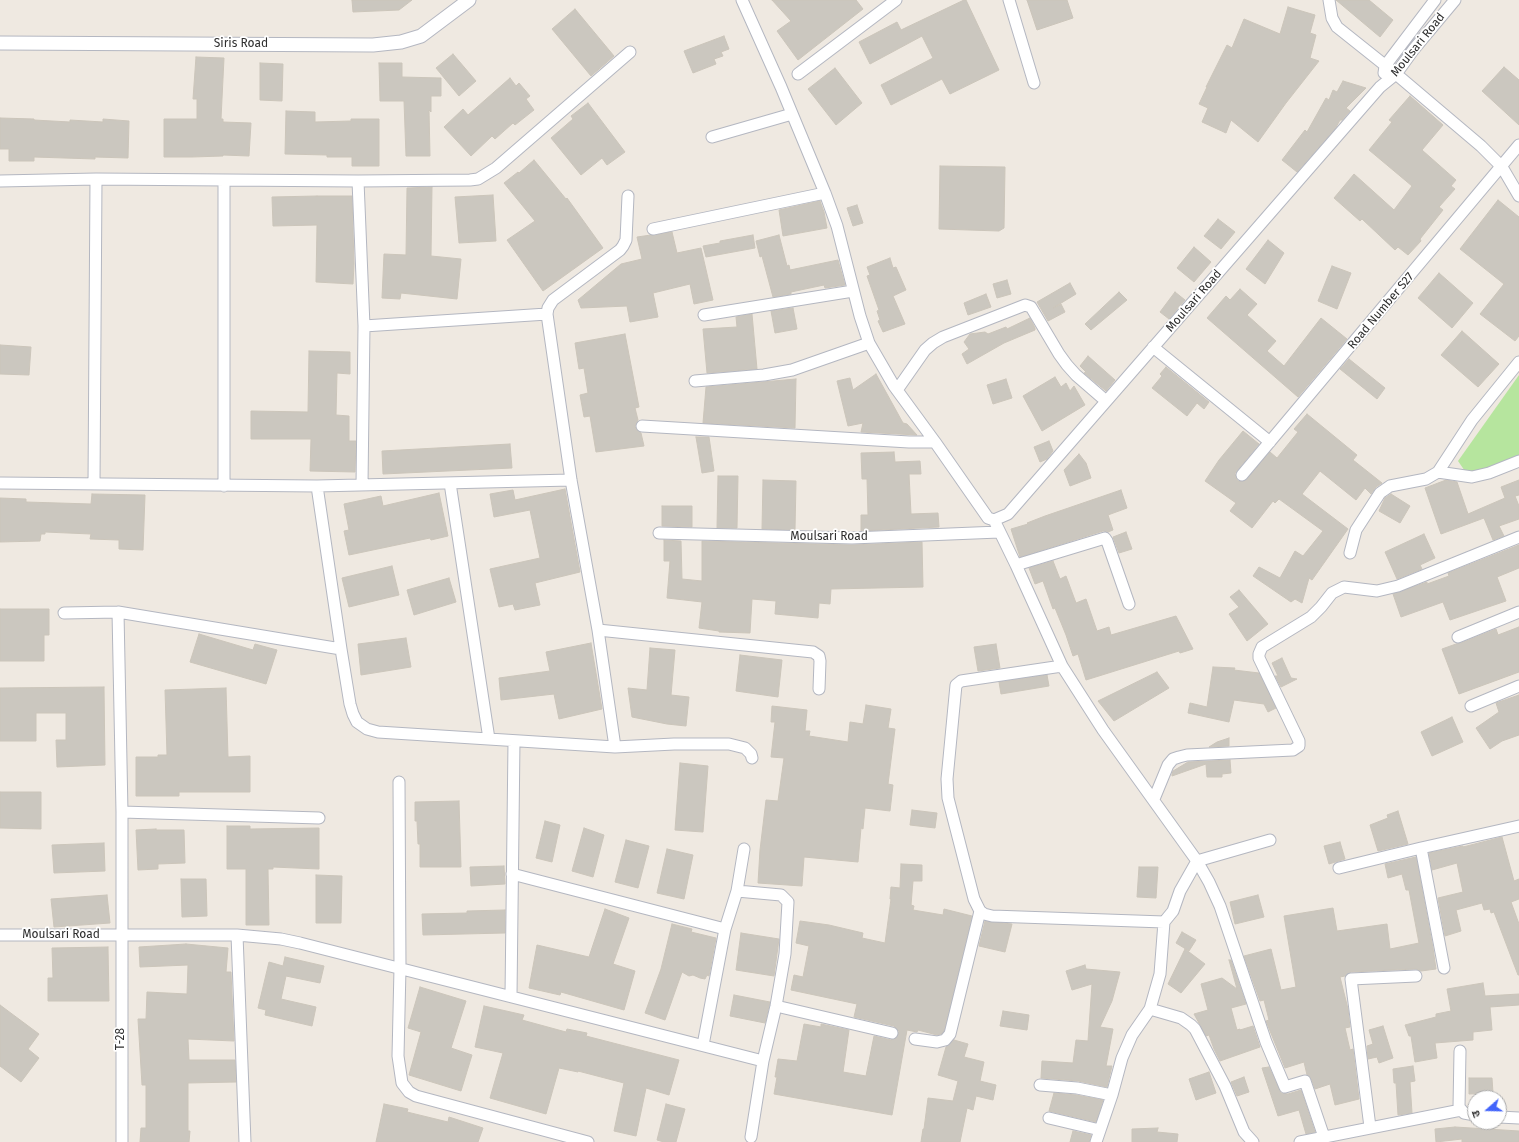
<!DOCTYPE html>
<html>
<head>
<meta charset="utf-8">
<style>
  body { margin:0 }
  #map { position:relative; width:1519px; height:1142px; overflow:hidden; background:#efe9e1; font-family:"Fira Sans","Noto Sans Devanagari",sans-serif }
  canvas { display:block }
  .north { position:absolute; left:1467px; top:1090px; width:40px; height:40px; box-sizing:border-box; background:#fff; border:1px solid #ababab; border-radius:50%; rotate:250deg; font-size:11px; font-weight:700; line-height:16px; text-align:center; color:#2e2e2e }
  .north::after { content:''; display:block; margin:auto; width:14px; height:18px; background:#4264fb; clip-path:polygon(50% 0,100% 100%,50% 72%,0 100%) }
</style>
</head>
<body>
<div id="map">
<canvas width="1519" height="1142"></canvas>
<div class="north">उ</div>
</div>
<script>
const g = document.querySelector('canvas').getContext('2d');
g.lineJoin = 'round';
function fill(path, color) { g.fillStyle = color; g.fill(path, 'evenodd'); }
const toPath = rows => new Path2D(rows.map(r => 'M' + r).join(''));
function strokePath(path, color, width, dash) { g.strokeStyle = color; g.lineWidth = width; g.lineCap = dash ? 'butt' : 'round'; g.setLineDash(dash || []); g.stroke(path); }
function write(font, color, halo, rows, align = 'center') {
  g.font = font + ' "Fira Sans",sans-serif'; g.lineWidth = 3.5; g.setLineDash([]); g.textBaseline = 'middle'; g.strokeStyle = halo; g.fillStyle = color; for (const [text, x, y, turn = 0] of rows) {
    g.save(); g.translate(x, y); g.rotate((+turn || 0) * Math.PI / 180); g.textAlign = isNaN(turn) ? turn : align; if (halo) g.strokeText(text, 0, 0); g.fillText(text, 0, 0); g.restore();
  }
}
fill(toPath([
  [1519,375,1519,457,1469,477,1458,461]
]), '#b6e59e');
const building = toPath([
  [352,0,412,0,399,10,353,12,352,0],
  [772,0,856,0,863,9,798,60,777,31,791,21,772,0],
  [964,0,966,0,999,70,950,94,942,79,891,105,881,85,933,58,922,36,870,64,859,42,897,22,901,30,964,0],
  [1027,0,1067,0,1073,18,1037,30,1027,0],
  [1336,0,1369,0,1393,20,1380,37,1336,0],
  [1288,7,1315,15,1310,33,1316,35,1310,58,1319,61,1286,103,1258,142,1231,120,1226,133,1202,122,1208,108,1199,104,1207,87,1206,87,1227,45,1232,48,1244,19,1280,34,1288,7],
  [575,9,614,56,591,76,552,29,575,9],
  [724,36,729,49,721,52,723,56,714,59,716,64,693,73,684,51,724,36],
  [453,54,476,81,459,96,436,68,453,54],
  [196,57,224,58,221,119,223,119,223,122,251,123,249,156,223,155,223,156,192,157,164,157,164,119,197,119,197,99,193,99,196,57],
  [260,63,283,64,282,101,260,100,260,63],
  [379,63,402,63,402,77,441,78,441,96,431,96,431,112,429,110,430,156,406,156,404,101,380,101,379,63],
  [1504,67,1519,80,1519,125,1482,91,1504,67],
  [835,68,862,103,836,125,808,89,835,68],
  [510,78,516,86,519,83,530,96,526,99,534,110,515,125,513,123,495,139,492,136,471,156,444,127,463,109,468,115,510,78],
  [1343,81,1366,88,1346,108,1350,111,1342,120,1340,120,1335,129,1297,172,1282,160,1305,130,1307,132,1326,98,1329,100,1333,90,1337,92,1343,81],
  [1410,96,1443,125,1422,150,1456,180,1451,186,1455,189,1439,207,1443,210,1420,239,1421,241,1408,255,1398,247,1395,250,1362,219,1360,221,1334,198,1354,174,1394,210,1412,186,1369,150,1392,122,1389,120,1410,96],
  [588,103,625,152,607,165,602,158,581,175,551,138,573,119,571,116,588,103],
  [286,111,315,112,315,122,351,121,351,119,379,119,379,166,352,166,352,157,327,157,327,155,285,154,286,111],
  [0,118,34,119,34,120,70,122,70,120,103,122,103,119,129,121,128,158,95,157,95,159,34,157,34,161,9,161,9,149,0,149,0,118],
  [534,160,566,199,567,198,603,248,543,291,507,240,535,221,504,183,518,172,519,173,534,160],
  [940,166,1005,167,1004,228,999,231,939,229,940,166],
  [432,187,431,256,461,259,457,299,401,293,400,299,382,298,384,254,406,255,407,188,432,187],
  [493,195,496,241,459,243,455,197,493,195],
  [317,196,352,196,354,264,353,284,316,282,317,225,273,226,272,197,317,196],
  [1498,200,1519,217,1519,336,1515,341,1480,314,1504,284,1460,249,1498,200],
  [820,201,824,212,827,228,783,236,779,210,820,201],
  [857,205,863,223,853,226,847,208,857,205],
  [1218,219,1235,232,1221,249,1204,236,1218,219],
  [672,232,677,253,701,248,713,300,694,304,690,284,653,293,658,317,630,322,627,306,581,308,578,300,621,264,642,259,637,237,672,232],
  [753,235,755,248,706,257,703,246,720,243,720,241,753,235],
  [779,235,787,266,789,265,790,270,838,260,845,285,825,288,824,285,791,292,791,294,773,297,762,256,760,257,756,241,779,235],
  [1268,240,1284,253,1265,284,1246,269,1268,240],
  [1194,247,1211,262,1194,282,1177,268,1194,247],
  [890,258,893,268,896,267,906,290,893,296,905,324,883,332,878,321,880,320,877,311,879,310,867,276,870,275,867,267,890,258],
  [1332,266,1351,273,1337,309,1318,301,1332,266],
  [1439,273,1473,303,1452,328,1418,298,1439,273],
  [1007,280,1011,294,997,298,993,284,1007,280],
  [1070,283,1076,294,1053,308,1061,304,1065,312,1048,321,1037,302,1070,283],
  [1240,289,1257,304,1247,315,1276,341,1267,351,1284,366,1321,318,1347,339,1298,397,1207,318,1226,296,1230,300,1240,289],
  [1119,292,1127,300,1091,330,1085,324,1119,292],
  [1175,292,1185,300,1169,319,1160,312,1175,292],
  [986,294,991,307,968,315,964,303,986,294],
  [793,308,797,329,775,333,771,311,793,308],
  [752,314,757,369,707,373,703,329,737,327,736,317,752,314],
  [1030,318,1035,328,1035,330,1004,343,967,364,962,354,969,349,964,342,970,334,985,332,988,334,1006,327,1007,329,1030,318],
  [1462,331,1499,364,1478,387,1441,355,1462,331],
  [625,334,639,407,635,408,638,420,635,426,636,429,641,433,644,446,596,452,590,416,584,417,580,395,588,393,584,368,579,369,575,343,625,334],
  [0,345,31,347,29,375,0,374,0,345],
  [309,351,350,352,350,374,337,373,336,415,349,416,349,441,356,441,355,472,310,471,311,439,251,439,251,411,308,412,309,351],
  [1088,356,1115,380,1106,391,1084,373,1086,372,1080,366,1088,356],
  [1349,359,1385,388,1377,399,1340,369,1349,359],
  [1166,367,1209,402,1204,409,1197,403,1187,416,1152,388,1162,376,1160,374,1166,367],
  [876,374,903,423,907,424,917,435,861,432,863,423,848,426,837,381,850,378,853,390,876,374],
  [1055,377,1061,387,1066,383,1070,391,1074,386,1085,405,1042,431,1023,396,1055,377],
  [796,379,795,428,703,423,706,387,796,379],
  [1006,379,1012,398,993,404,987,385,1006,379],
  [1307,414,1357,455,1353,460,1382,483,1376,487,1371,494,1365,488,1356,500,1320,471,1302,494,1348,529,1312,580,1309,578,1302,603,1295,599,1291,602,1253,576,1259,567,1280,578,1295,551,1303,556,1323,531,1279,499,1275,503,1273,501,1252,528,1230,511,1236,503,1205,481,1219,460,1243,431,1259,444,1235,473,1236,478,1238,481,1245,481,1270,452,1277,458,1298,432,1294,429,1307,414],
  [696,437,709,437,714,471,702,473,696,437],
  [1049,441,1053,451,1047,459,1040,462,1034,447,1049,441],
  [510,444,512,468,383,474,382,451,510,444],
  [894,452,895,462,920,461,921,474,909,474,911,514,938,513,939,527,861,531,861,515,868,515,867,479,862,479,861,453,894,452],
  [1079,454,1086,463,1091,478,1070,486,1064,470,1079,454],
  [718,476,738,476,737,528,717,528,718,476],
  [763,480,796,481,795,530,762,529,763,480],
  [1446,480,1457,482,1468,514,1505,498,1501,487,1519,480,1519,495,1515,496,1519,506,1519,519,1499,526,1504,536,1493,540,1484,518,1441,534,1425,488,1446,480],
  [565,489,580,572,535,583,540,605,515,610,513,604,499,607,490,569,540,558,530,510,494,517,490,494,513,490,515,500,565,489],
  [1121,490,1127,508,1108,515,1113,530,1108,532,1103,531,1020,557,1011,529,1028,524,1027,523,1045,516,1121,490],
  [439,493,448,536,431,540,430,538,349,555,344,531,349,530,344,504,381,496,383,506,439,493],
  [92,494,145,495,143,550,119,549,119,540,90,539,91,534,45,532,45,534,41,534,40,541,0,542,0,498,26,499,26,502,91,504,92,494],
  [1391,494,1410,506,1400,523,1379,511,1385,498,1391,494],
  [662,506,692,506,692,527,662,526,662,506],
  [1126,532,1132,549,1119,553,1113,537,1126,532],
  [1424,534,1435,558,1420,565,1422,569,1397,579,1385,552,1424,534],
  [664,540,681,541,682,579,702,581,702,541,852,545,922,542,923,587,831,589,830,604,819,603,818,618,775,614,776,601,752,599,750,633,719,632,719,631,699,628,702,602,667,598,670,561,664,561,664,540],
  [1519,545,1519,568,1497,577,1506,601,1450,620,1443,602,1401,617,1393,594,1427,582,1427,584,1449,576,1448,573,1519,545],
  [1053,561,1060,579,1066,576,1076,603,1086,599,1097,631,1109,627,1111,635,1176,616,1193,649,1180,653,1179,651,1086,680,1078,654,1073,656,1066,635,1055,608,1053,609,1043,581,1035,584,1029,568,1053,561],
  [392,566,399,595,349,607,342,578,392,566],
  [449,578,456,602,414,615,407,590,449,578],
  [1239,590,1268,624,1247,641,1229,614,1239,607,1230,597,1239,590],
  [0,609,49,609,49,635,44,635,44,661,0,661,0,609],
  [1519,627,1519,672,1459,694,1442,649,1456,644,1461,643,1496,629,1498,635,1519,627],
  [199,634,253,650,255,644,277,650,266,684,190,662,199,634],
  [406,638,411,667,361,675,358,644,406,638],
  [591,643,602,709,559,719,554,694,501,700,499,678,550,671,546,652,591,643],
  [996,644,1000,668,978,671,974,647,996,644],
  [650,648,675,650,671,695,689,697,686,726,667,724,632,717,628,688,647,690,650,648],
  [740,655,782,660,778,697,736,691,740,655],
  [1282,658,1291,678,1297,679,1281,687,1275,676,1278,676,1272,663,1282,658],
  [1213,667,1235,668,1234,670,1259,673,1276,708,1268,712,1264,704,1234,700,1229,722,1188,713,1190,703,1207,707,1213,667],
  [1157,672,1169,688,1114,721,1098,701,1157,672],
  [1047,675,1049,686,1001,694,999,682,1047,675],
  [104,687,105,765,57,767,56,740,66,740,66,713,36,713,36,741,0,741,0,688,104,687],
  [226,688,228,757,250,756,250,792,179,792,179,796,136,796,136,757,158,757,158,755,167,755,165,690,226,688],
  [1519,695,1519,735,1502,741,1490,749,1476,728,1499,712,1496,703,1519,695],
  [866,705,891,709,888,728,895,729,888,784,893,785,890,811,865,808,863,829,861,828,858,862,804,857,802,886,758,883,760,850,766,800,778,801,784,758,771,757,775,722,771,722,772,706,807,710,805,731,810,731,809,736,848,742,850,722,863,724,866,705],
  [1452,717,1463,742,1432,756,1421,732,1452,717],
  [1229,738,1229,746,1209,747,1217,742,1229,738],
  [1230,760,1231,773,1222,774,1222,777,1207,777,1206,764,1172,776,1172,774,1173,771,1188,762,1230,760],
  [680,763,708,766,703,832,675,830,680,763],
  [0,792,41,792,41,829,0,828,0,792],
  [459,801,461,867,420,867,420,844,418,844,417,821,415,821,415,802,459,801],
  [912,810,937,813,935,828,910,825,912,810],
  [1398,811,1408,844,1378,851,1370,825,1388,818,1387,815,1398,811],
  [545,821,560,825,552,862,536,858,545,821],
  [227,826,250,826,250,829,319,828,319,869,273,867,273,869,268,869,269,925,246,925,246,869,227,869,227,826],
  [584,828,604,835,593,877,572,871,584,828],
  [156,829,156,830,184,830,185,863,158,864,158,869,138,870,136,830,156,829],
  [1502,837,1514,881,1519,879,1519,899,1511,902,1519,924,1519,975,1518,975,1494,912,1491,913,1490,909,1484,910,1482,903,1456,910,1461,931,1445,936,1438,898,1463,892,1457,863,1432,870,1429,853,1463,846,1463,847,1502,837],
  [626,840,649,846,638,888,615,882,626,840],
  [1340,842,1345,859,1329,864,1324,846,1340,842],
  [104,843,105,871,54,873,52,845,104,843],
  [667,849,693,855,684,899,657,893,667,849],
  [1416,857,1433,948,1436,969,1421,971,1416,969,1351,972,1345,976,1340,977,1348,1009,1350,1027,1345,1028,1350,1050,1353,1049,1359,1099,1335,1105,1330,1084,1315,1089,1311,1078,1307,1075,1304,1062,1285,1068,1266,1021,1269,1020,1264,1000,1260,1001,1244,956,1271,949,1281,990,1296,987,1284,916,1333,908,1337,931,1387,924,1390,949,1419,943,1409,890,1406,890,1402,874,1388,878,1385,864,1416,857],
  [901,864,922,865,922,881,913,881,911,905,914,906,913,910,943,915,944,909,972,916,944,1031,941,1034,937,1035,918,1030,917,1032,907,1030,892,1115,774,1094,777,1077,775,1077,778,1059,797,1061,804,1024,821,1027,821,1024,849,1030,843,1072,866,1076,874,1036,891,1040,897,1037,899,1031,894,1026,854,1017,857,1004,791,990,794,975,803,977,809,946,796,943,800,921,829,925,863,933,862,938,885,943,891,899,890,899,891,887,900,888,901,864],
  [504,866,505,884,471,886,470,867,504,866],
  [1139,867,1158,867,1156,898,1137,897,1139,867],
  [316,875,342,876,341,923,316,923,316,875],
  [181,879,206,879,207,916,182,917,181,879],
  [107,895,110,923,54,927,51,899,107,895],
  [1258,895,1264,917,1235,924,1230,902,1258,895],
  [605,909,629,918,613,964,635,971,624,1010,561,992,560,995,529,988,537,945,589,957,605,909],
  [505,910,505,933,423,935,422,914,467,913,467,911,505,910],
  [985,921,1012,924,1005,952,979,946,985,921],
  [672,924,692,929,691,932,716,938,709,976,707,975,705,979,700,978,693,975,689,976,682,972,665,1020,645,1013,661,969,672,924],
  [1182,932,1196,940,1189,951,1176,943,1182,932],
  [741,933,779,939,774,976,736,970,741,933],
  [186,944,228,948,226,972,231,972,234,1041,188,1039,189,1060,235,1060,236,1082,188,1083,188,1131,190,1131,189,1142,140,1142,141,1128,146,1128,146,1085,142,1085,138,1019,146,1019,147,992,187,994,188,965,140,967,139,947,186,944],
  [108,947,109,1001,48,1001,48,978,53,978,52,948,108,947],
  [1185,949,1205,964,1181,993,1168,984,1185,949],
  [285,957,324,966,320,983,286,976,281,999,316,1007,312,1026,265,1015,266,1010,258,1008,269,962,283,966,285,957],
  [1229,960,1231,960,1246,1004,1231,1008,1237,1030,1240,1029,1240,1030,1253,1026,1260,1047,1220,1061,1214,1049,1209,1035,1206,1036,1194,1014,1208,1010,1201,984,1222,978,1237,989,1229,960],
  [1085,965,1086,969,1120,972,1112,1001,1100,1027,1113,1029,1106,1066,1112,1066,1107,1087,1078,1081,1041,1078,1042,1061,1073,1063,1076,1040,1088,1041,1092,984,1072,990,1066,971,1085,965],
  [1483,983,1485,996,1519,994,1519,1005,1490,1007,1492,1030,1473,1032,1473,1040,1435,1043,1437,1058,1415,1062,1411,1036,1409,1036,1405,1025,1436,1017,1436,1014,1451,1011,1447,989,1483,983],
  [420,987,466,1001,451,1048,472,1055,461,1091,409,1075,421,1032,408,1028,420,987],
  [734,995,770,1002,765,1023,730,1016,734,995],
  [0,1005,39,1034,28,1049,39,1058,21,1082,0,1066,0,1005],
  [484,1006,524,1015,522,1020,566,1032,567,1029,587,1033,586,1036,679,1060,669,1095,646,1088,636,1136,614,1131,624,1083,578,1071,578,1072,559,1068,546,1114,490,1098,503,1053,475,1047,484,1006],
  [1003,1011,1029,1015,1027,1030,1000,1026,1003,1011],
  [1383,1026,1393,1058,1379,1063,1377,1057,1368,1059,1367,1046,1373,1044,1369,1030,1383,1026],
  [954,1040,968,1044,964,1057,984,1062,980,1081,996,1085,993,1100,976,1096,973,1110,967,1108,960,1142,921,1142,923,1129,924,1129,928,1098,953,1101,958,1081,938,1075,946,1047,954,1040],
  [1413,1066,1415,1081,1410,1082,1412,1113,1398,1115,1396,1083,1394,1083,1393,1069,1413,1066],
  [1269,1067,1281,1093,1288,1094,1301,1090,1315,1132,1306,1134,1299,1110,1278,1116,1262,1068,1269,1067],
  [1209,1072,1216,1093,1196,1100,1189,1079,1209,1072],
  [1244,1077,1249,1092,1237,1096,1231,1082,1244,1077],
  [1469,1078,1492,1078,1493,1093,1469,1094,1469,1078],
  [1054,1093,1076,1095,1103,1100,1096,1122,1049,1111,1054,1093],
  [384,1104,408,1109,407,1112,448,1122,449,1117,483,1128,478,1142,376,1142,384,1104],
  [666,1104,685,1109,676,1142,664,1142,657,1140,666,1104],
  [1455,1127,1519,1131,1519,1142,1462,1142,1462,1139,1436,1142,1435,1129,1455,1127],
  [1158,1128,1157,1132,1178,1134,1177,1142,1132,1142,1132,1129,1158,1128],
  [1073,1131,1091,1135,1089,1142,1070,1142,1073,1131]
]);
fill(building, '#cbc7bf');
strokePath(building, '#cbc5ba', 1);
const minor = toPath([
  [742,0,781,87,825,193,837,226,860,316,869,343,894,386,935,442,988,518,994,520,1008,514,1380,87,1396,74,1414,49,1455,0],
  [1009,0,1034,83],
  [1329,0,1332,18,1337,27,1396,74,1481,146,1502,167,1519,196],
  [1384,73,1385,66,1435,0],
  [798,74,896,0],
  [712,137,792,114],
  [224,180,224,486],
  [0,181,96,179,358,181,470,180,478,179,496,168,630,52],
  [358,181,364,326,362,485],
  [653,229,825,193],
  [704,315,853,291],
  [364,326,547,314],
  [1153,347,1270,442],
  [695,381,764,375,792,370,869,343],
  [897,390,925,350,933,343,943,337,1025,305,1031,307,1037,317,1059,354,1067,365,1076,375,1106,401],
  [642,426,909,442,935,442],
  [1438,472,1472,477,1489,473,1519,461],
  [1242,475,1519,145],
  [0,483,317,486,341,649,350,704,353,714,357,722,367,729,378,732,615,747,674,744,729,744,745,748,751,754,752,758],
  [450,483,489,739],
  [94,484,96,179],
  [317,486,571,480],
  [994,520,1016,565,1062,666,1103,730,1197,861,1209,882,1220,906,1266,1042,1285,1087,1305,1081,1324,1137],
  [659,533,852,538,999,532],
  [1350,553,1356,530,1380,493,1390,486,1426,479,1438,472,1472,420,1519,362],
  [1016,565,1105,538,1107,541,1129,604],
  [118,612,122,812,122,1142],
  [64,613,118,612,341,649],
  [598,630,813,652,819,656,820,661,819,689],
  [1458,637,1519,612],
  [1062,666,961,681,956,685,947,779,948,798,974,899,980,911,984,914,992,916,1164,922,1173,911,1180,891,1197,861,1270,840],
  [1471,706,1519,686],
  [615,747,598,630,571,480,547,314,548,308,553,300,620,250,623,246,626,240,628,196],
  [399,782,400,968,398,1056,402,1083,409,1092,416,1096,588,1142],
  [1154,799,1168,765,1173,759,1179,757,1187,755,1293,750,1299,746,1299,741,1259,658,1259,654,1262,647,1311,617,1321,607,1332,593,1344,587,1377,591,1398,586,1519,537],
  [122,812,319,818],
  [1339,868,1421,848],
  [512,874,725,929],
  [0,935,237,935,281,939,300,943,763,1061,776,1006,785,954,788,902,781,895,737,891],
  [237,935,245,1142],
  [1444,968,1421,848,1519,826],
  [511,996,514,741],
  [776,1006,892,1033],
  [1150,1009,1181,1018,1191,1025,1195,1029,1225,1086,1244,1132,1253,1142],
  [915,1039,937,1042,945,1040,950,1034,980,911],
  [703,1045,725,929,737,891,744,849],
  [1460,1051,1459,1107,1464,1113,1475,1115],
  [1040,1085,1077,1088,1112,1095],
  [1499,1117,1519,1118],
  [1049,1118,1100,1130],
  [1370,1127,1351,979,1416,976],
  [751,1137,763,1061],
  [1096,1142,1112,1095,1122,1058,1132,1035,1150,1009,1160,974,1164,922],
  [1300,1142,1461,1110]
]);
const tertiary = toPath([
  [0,43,373,45,401,42,421,36,469,0]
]);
strokePath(minor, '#b4b7c1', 13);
strokePath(tertiary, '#b4b7c1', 15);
strokePath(minor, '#fff', 11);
strokePath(tertiary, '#fff', 13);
write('12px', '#2e2e2e', '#fff', [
  ["Siris Road",241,44],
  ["Moulsari Road",1418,45,-51],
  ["Moulsari Road",1194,301,-49],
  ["Road Number S27",1381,311,-50],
  ["Moulsari Road",829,537],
  ["Moulsari Road",61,935],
  ["T-28",121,1039,-90]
]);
</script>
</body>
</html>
